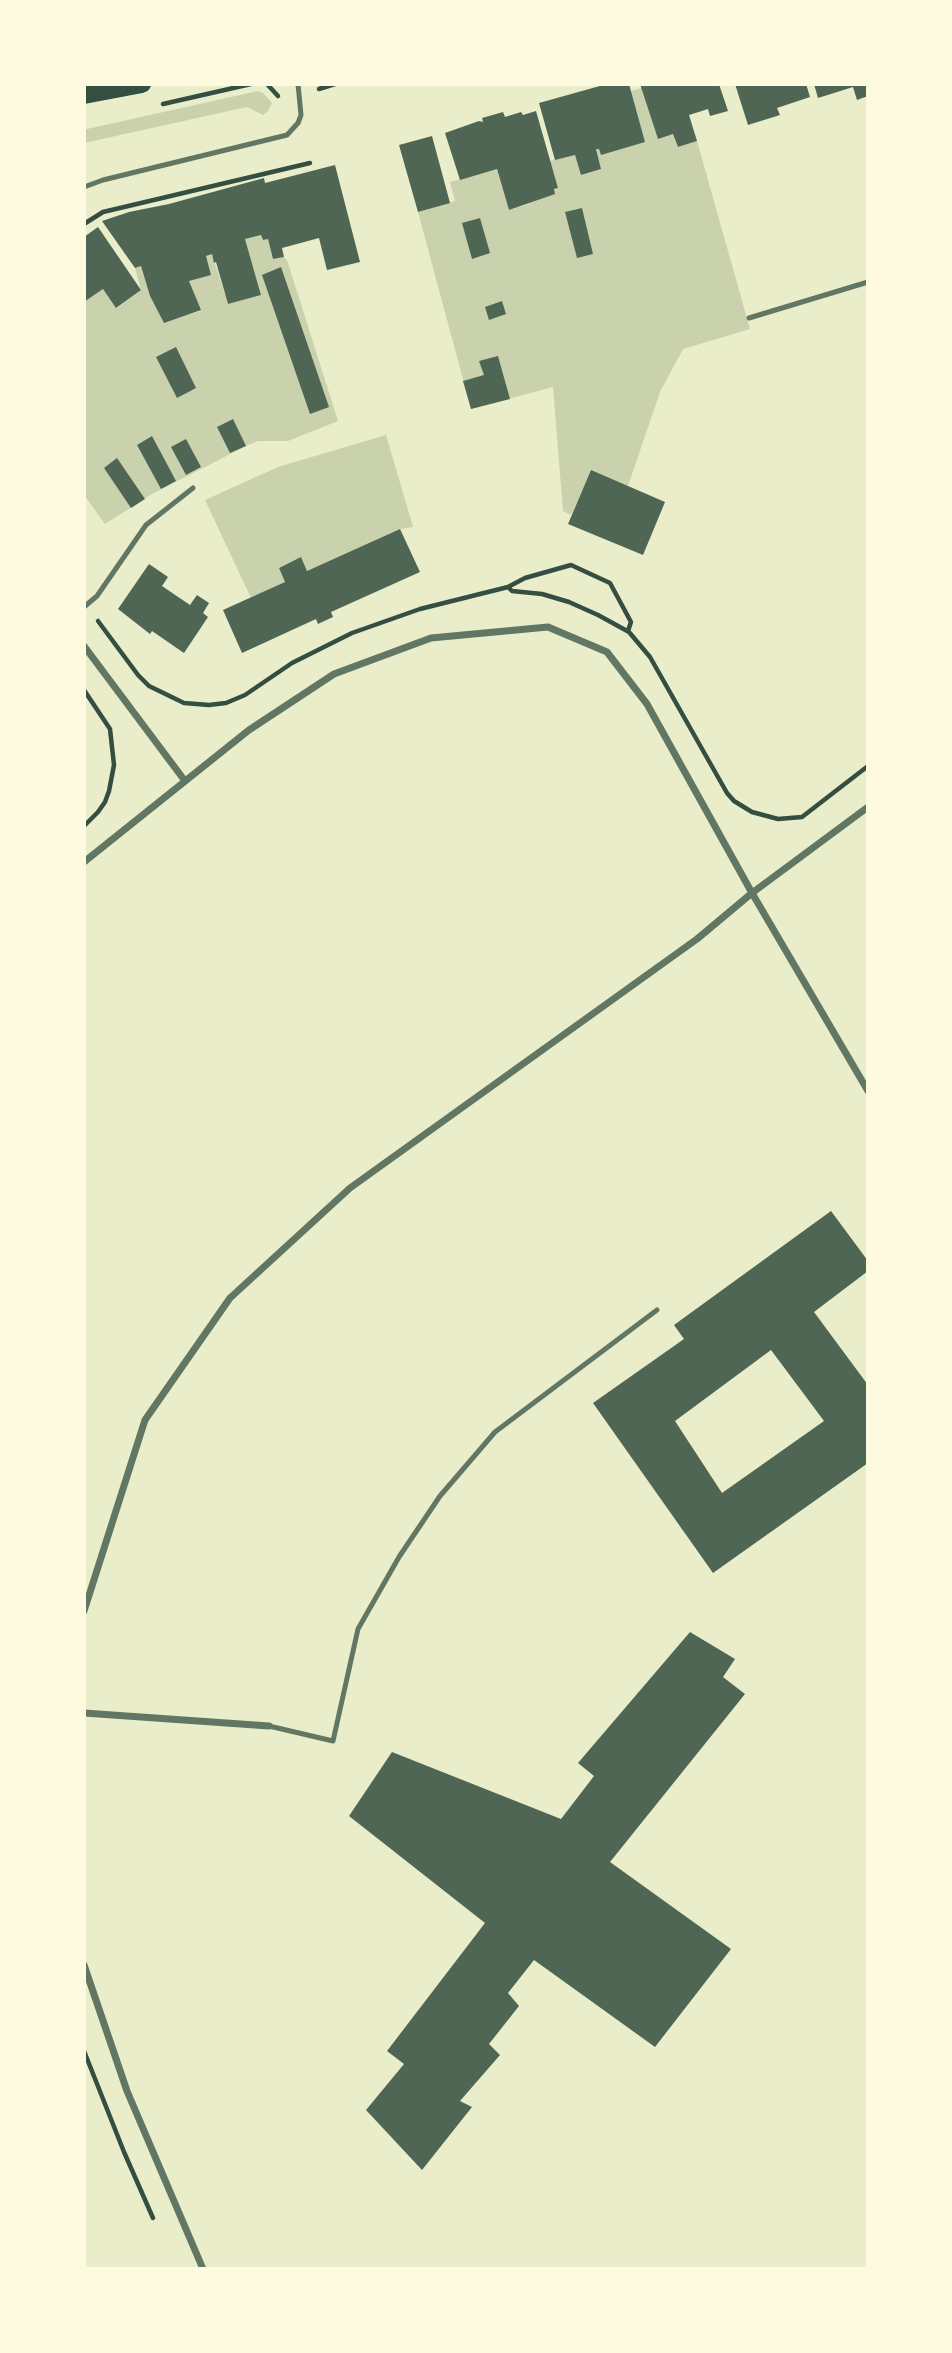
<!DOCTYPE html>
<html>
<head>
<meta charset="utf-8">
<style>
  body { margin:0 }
  #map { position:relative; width:952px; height:2353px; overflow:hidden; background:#e9edc9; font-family:"Alegreya Sans",sans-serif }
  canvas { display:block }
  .frame { position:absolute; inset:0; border:86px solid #fefae0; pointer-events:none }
</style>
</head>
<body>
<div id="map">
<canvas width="952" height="2353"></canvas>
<div class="frame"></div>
</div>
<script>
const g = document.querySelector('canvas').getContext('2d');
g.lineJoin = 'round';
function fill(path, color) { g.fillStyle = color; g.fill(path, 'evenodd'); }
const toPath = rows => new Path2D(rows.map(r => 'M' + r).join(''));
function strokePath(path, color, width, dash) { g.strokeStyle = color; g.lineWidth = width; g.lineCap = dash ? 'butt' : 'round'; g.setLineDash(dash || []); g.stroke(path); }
fill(toPath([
  [642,88,658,139,673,134,678,147,697,141,750,329,683,349,660,392,628,486,591,471,571,515,563,511,553,387,471,409,418,212,455,201,450,182,497,169,509,210,529,204,529,201,558,188,550,161,575,155,581,175,601,169,596,149,599,149,601,155,631,91],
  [258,91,263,93,272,103,268,111,263,115,247,107,84,143,84,130,87,129],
  [261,235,263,240,268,239,273,259,284,257,287,260,338,421,288,441,258,441,246,446,152,494,105,524,84,495,84,302,103,289,117,308,141,290,135,268,141,266,150,296,164,322,200,311,189,281,206,256,212,254,228,304,261,295,245,239],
  [386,435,413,527,400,529,307,571,301,558,279,568,285,582,251,598,205,500,278,467]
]), '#cad2ad');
fill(toPath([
  [607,84,629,84,645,142,601,155,599,149,596,149,601,169,581,175,575,155,555,160,539,103],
  [640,84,719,84,728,111,710,116,708,109,689,115,697,141,678,147,673,134,658,139],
  [735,84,806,84,810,97,777,108,780,115,748,125],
  [814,84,868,84,868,96,857,100,853,87,818,98],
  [536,111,558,188,554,189,555,194,509,210,497,169,460,180,445,133,479,121,483,122,482,118,503,112,505,117,521,112,523,115],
  [432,136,450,203,418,212,399,145],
  [335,165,360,262,327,270,319,238,282,248,284,257,273,259,268,239,263,240,261,235,245,239,261,295,228,304,216,262,214,263,212,254,206,256,211,275,189,281,201,310,164,323,150,296,141,266,135,268,102,221,129,212,169,204,264,178,265,183],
  [582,208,593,254,577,258,565,212],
  [480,218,490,253,472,259,462,223],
  [98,227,141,290,116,308,103,289,84,302,84,237],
  [281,267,329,407,310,414,262,275],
  [502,301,506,314,489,320,485,307],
  [176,347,196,388,177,398,156,357],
  [498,356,510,399,471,409,463,381,484,375,479,361],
  [233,419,246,446,230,453,217,427],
  [152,436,176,481,161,489,137,445],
  [186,439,201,467,186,475,171,447],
  [117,458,145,499,131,508,104,468],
  [591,470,665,502,643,555,568,524],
  [400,529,420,572,331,612,333,617,318,624,316,619,242,653,223,610,285,582,279,568,301,557,307,571],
  [149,564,168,577,162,586,190,605,197,595,209,603,203,613,208,617,184,653,152,631,150,634,118,609],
  [831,1211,868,1261,868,1271,814,1312,868,1385,868,1463,713,1573,593,1403,684,1339,674,1325],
  [771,1350,824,1421,722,1493,675,1421],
  [690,1632,735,1659,723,1677,745,1694,610,1862,731,1949,655,2047,534,1960,508,1993,519,2006,489,2044,500,2055,460,2101,472,2107,422,2170,366,2110,404,2064,387,2051,485,1923,349,1816,392,1752,561,1819,594,1776,578,1763]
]), '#4f6655');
strokePath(toPath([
  [267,84,278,96],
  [319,89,335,84],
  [163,104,251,84],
  [84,224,103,212,310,163],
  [508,587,525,578,571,565,610,583,631,622,628,631],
  [98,621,138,675,149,686,184,703,209,705,226,703,245,695,292,663,352,633,420,609,508,587,512,591,542,594,569,602,598,615,629,632,650,657,727,793,734,801,752,812,778,819,802,817,868,766],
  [84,690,110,729,114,765,109,791,105,802,98,812,84,826],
  [84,2051,124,2152,153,2218]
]), '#344e41', 4.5);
strokePath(toPath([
  [84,187,103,180,287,135,298,123,301,115,298,84],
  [749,318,868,282],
  [84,607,97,596,146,525,193,488],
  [269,1726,333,1741,358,1629,399,1557,440,1496,495,1432,657,1310]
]), '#617663', 5);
strokePath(toPath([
  [84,646,185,781],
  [84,862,249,730,334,674,431,638,548,627,607,652,647,704,752,893,868,1091],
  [84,1611,145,1420,230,1298,350,1188,697,939,752,893,868,807],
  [84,1713,269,1726],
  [84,1965,127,2091,203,2269]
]), '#617663', 7);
strokePath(toPath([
  [84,95,142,84]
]), '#344e41', 18);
</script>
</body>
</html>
